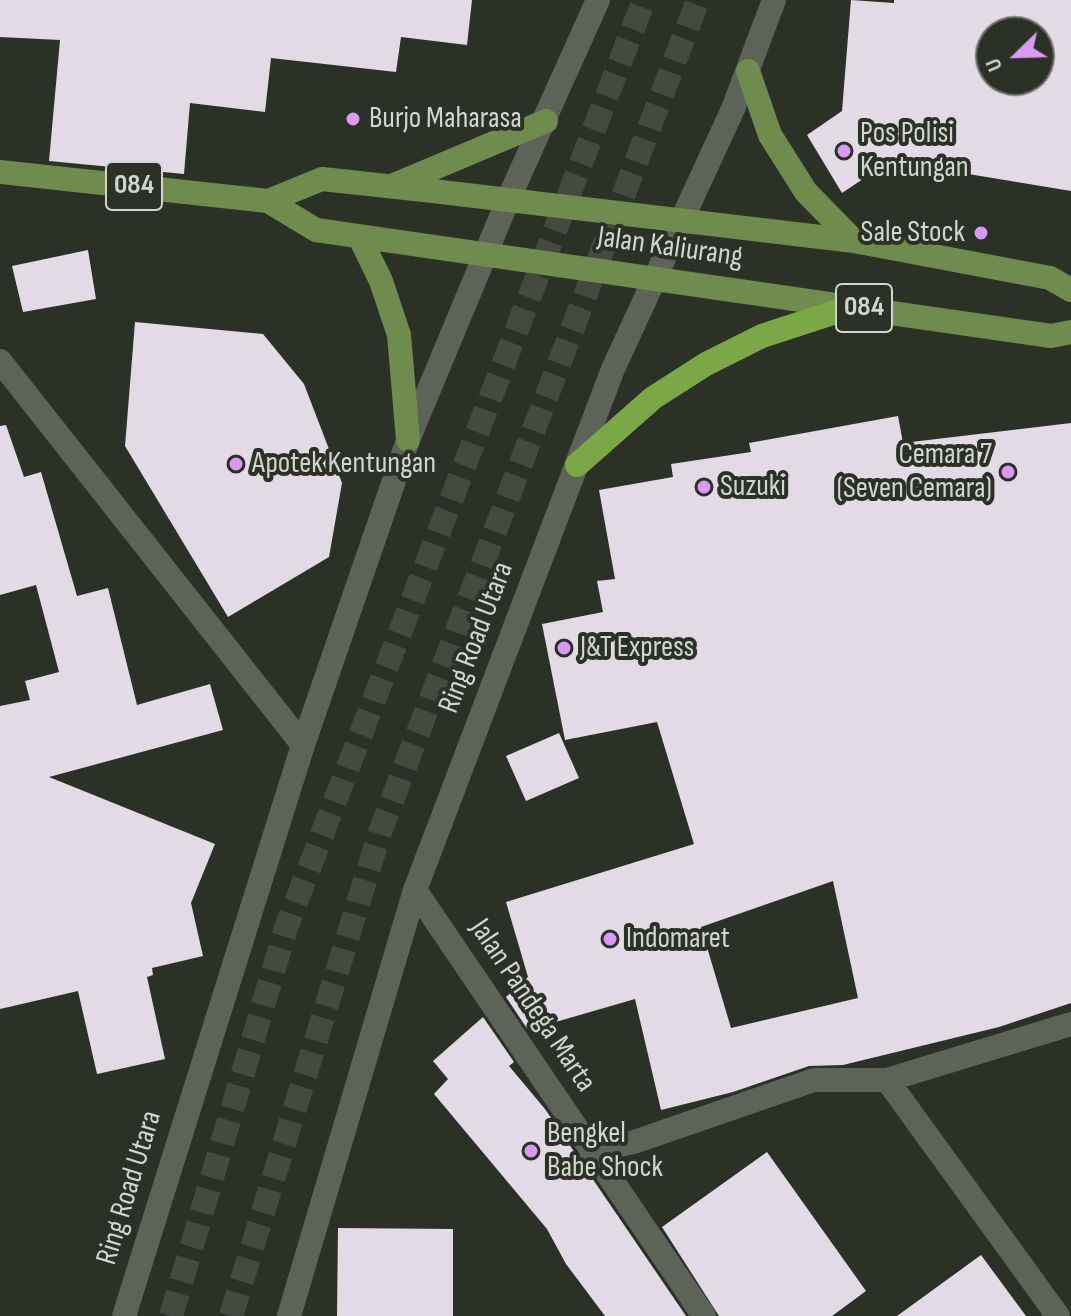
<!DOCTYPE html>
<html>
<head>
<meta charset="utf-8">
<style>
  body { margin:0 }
  #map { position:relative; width:1071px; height:1316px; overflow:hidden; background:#2c3128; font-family:"Sofia Sans Condensed",sans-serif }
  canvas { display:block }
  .north { position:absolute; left:975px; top:16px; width:80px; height:80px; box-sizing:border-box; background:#2c3128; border:2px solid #6e736b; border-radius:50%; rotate:247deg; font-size:22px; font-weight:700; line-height:32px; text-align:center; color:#d2d5cf }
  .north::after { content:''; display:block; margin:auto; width:28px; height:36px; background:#db99f5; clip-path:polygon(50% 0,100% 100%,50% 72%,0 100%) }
</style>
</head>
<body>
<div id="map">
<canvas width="1071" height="1316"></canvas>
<div class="north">U</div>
</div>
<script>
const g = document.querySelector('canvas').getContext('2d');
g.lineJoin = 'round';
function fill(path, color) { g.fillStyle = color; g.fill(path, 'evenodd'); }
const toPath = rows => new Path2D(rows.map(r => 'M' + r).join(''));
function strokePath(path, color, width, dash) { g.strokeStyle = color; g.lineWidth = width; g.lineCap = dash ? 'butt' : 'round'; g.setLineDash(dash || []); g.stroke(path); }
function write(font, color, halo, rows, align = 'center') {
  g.font = font + ' "Sofia Sans Condensed",sans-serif'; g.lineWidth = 8; g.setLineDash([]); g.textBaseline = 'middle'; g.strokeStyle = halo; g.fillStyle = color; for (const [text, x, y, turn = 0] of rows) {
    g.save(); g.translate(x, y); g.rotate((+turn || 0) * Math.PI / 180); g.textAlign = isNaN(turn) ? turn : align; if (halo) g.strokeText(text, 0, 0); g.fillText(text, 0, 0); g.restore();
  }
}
fill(toPath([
  [0,0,472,0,467,45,401,37,396,72,271,58,265,112,190,103,184,174,49,161,60,40,0,37],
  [851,0,894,3,894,0,1071,0,1071,191,890,161,842,193,807,135,842,111],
  [991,32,1039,32,1039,80,991,80],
  [88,250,96,299,23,312,12,266],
  [135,322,263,334,304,384,342,483,329,557,228,617,125,446],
  [898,416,903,443,1071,423,1071,1003,999,1027,843,1065,809,1066,733,1092,661,1110,635,999,528,1030,506,997,528,977,506,902,694,844,657,722,565,740,542,624,603,612,597,581,615,579,599,490,673,477,671,464,751,452,749,443],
  [833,881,858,998,731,1028,701,927],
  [6,425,24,477,41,472,77,596,108,588,137,705,210,684,223,730,49,777,215,844,191,903,203,956,152,968,153,975,147,977,165,1059,97,1074,78,991,0,1009,0,706,30,700,25,681,59,672,36,585,0,595,0,426],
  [559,733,579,778,526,801,506,756],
  [483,1017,514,1062,509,1066,545,1109,686,1316,605,1316,566,1264,547,1229,434,1094,448,1079,433,1061],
  [767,1152,866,1291,832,1316,719,1316,662,1227],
  [338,1228,453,1229,453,1316,337,1316],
  [981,1255,1026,1316,897,1316]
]), '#e2dae5');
strokePath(toPath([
  [171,1316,286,928,644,0],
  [231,1316,380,832,698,0]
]), '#454a41', 24, [24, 12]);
strokePath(toPath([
  [0,361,303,745],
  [887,1080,1058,1316],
  [590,1151,634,1142,814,1080,887,1080,1071,1024]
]), '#5e6359', 24);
strokePath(toPath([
  [415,890,704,1316],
  [124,1316,303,745,408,440,508,200,598,0],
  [289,1316,415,890,613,369,733,109,774,0]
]), '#5e6359', 24);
strokePath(toPath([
  [748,71,770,135,806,192,854,241],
  [0,172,268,201,316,230,1051,336,1071,332],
  [394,185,546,121],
  [268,201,322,179,433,191,854,241,1050,278,1071,290],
  [359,236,381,281,399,335,408,440]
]), '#6f8c4e', 24);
strokePath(toPath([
  [577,465,653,398,706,364,762,336,854,306]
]), '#7ba746', 24);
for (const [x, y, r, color] of [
  [353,119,8,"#db99f5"],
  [844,151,8,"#db99f5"],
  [981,233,8,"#db99f5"],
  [236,464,8,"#db99f5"],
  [1008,472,8,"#db99f5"],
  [704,487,8,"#db99f5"],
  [564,648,8,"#db99f5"],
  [610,939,8,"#db99f5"],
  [531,1151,8,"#db99f5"]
]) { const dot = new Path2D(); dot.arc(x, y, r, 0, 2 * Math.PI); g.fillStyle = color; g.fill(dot); strokePath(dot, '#2c3128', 3); }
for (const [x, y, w] of [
  [134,186,56],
  [864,308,56]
]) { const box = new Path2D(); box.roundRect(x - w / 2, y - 24, w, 48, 6); g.fillStyle = '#2c3128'; g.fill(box); strokePath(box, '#d2d5cf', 2); }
write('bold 28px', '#d2d5cf', null, [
  ["084",134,186],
  ["084",864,308]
]);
write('30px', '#d2d5cf', '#2c3128', [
  ["Burjo Maharasa",369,119],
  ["Pos Polisi",860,134],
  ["Kentungan",860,168],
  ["Sale Stock",965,233,"right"],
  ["Cemara 7",992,455,"right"],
  ["(Seven Cemara)",992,489,"right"],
  ["Apotek Kentungan",252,464],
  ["Suzuki",720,487],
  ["J&T Express",580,648],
  ["Indomaret",626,939],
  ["Bengkel",547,1134],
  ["Babe Shock",547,1168]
], 'left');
write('30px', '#d2d5cf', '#2c3128', [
  ["Jalan Kaliurang",670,248,8],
  ["Ring Road Utara",477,638,-69],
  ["Jalan Pandega Marta",532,1006,56],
  ["Ring Road Utara",130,1188,-73]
]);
</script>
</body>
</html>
